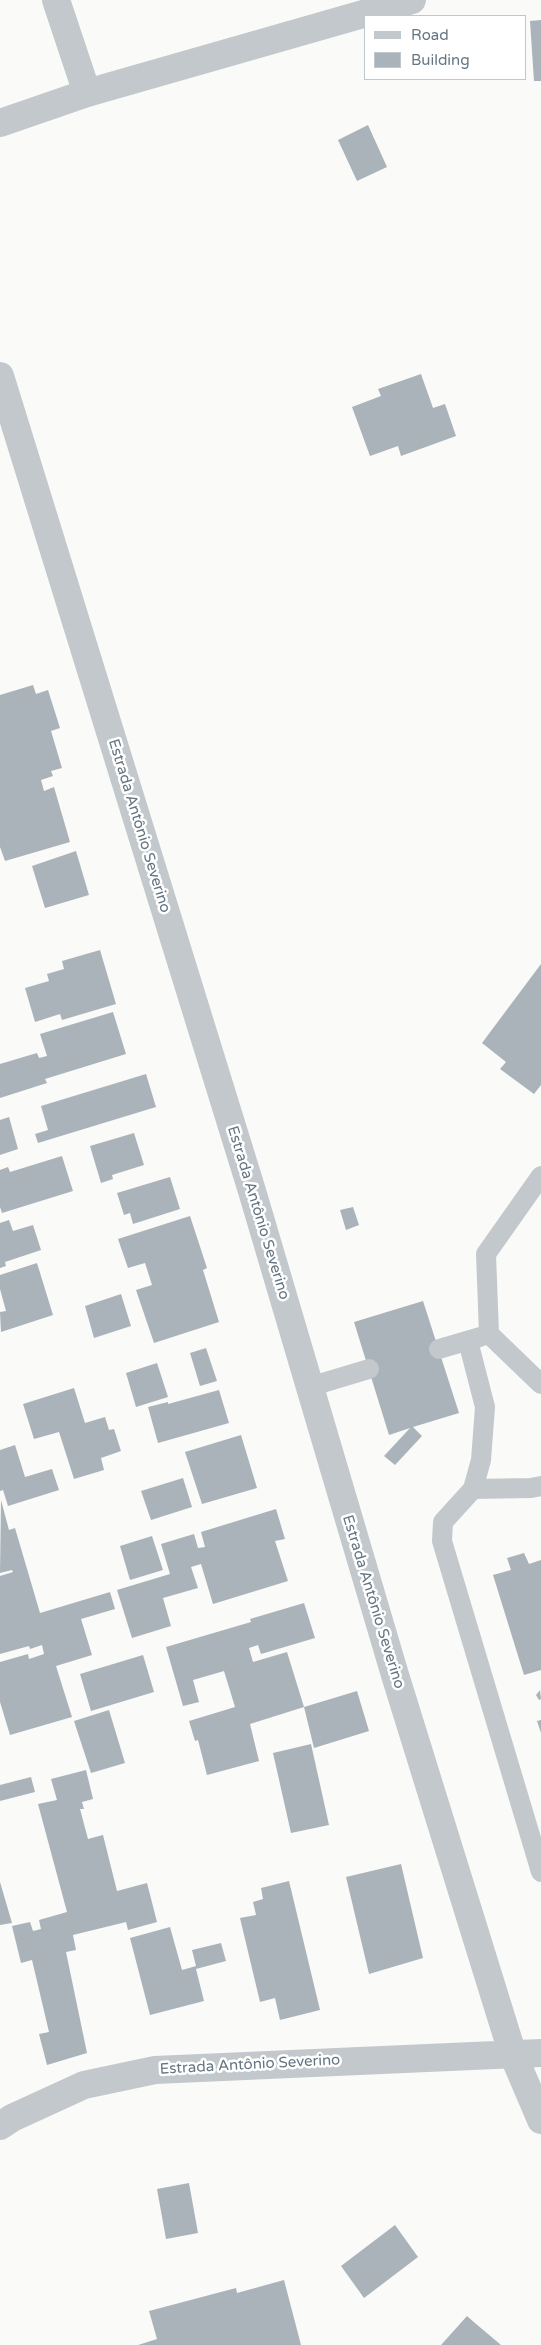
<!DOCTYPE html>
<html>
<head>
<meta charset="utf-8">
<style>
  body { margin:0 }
  #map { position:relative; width:541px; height:2345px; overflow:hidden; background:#fafaf8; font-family:"Varela Round",sans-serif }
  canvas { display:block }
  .legend { position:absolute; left:364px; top:15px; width:162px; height:65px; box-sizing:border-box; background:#fff; border:1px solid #c1c8cd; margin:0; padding:6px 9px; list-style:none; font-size:15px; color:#657683 }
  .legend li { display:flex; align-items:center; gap:10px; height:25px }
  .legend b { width:25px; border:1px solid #c1c8cd }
</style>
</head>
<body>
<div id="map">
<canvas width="541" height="2345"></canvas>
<ul class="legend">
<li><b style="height:6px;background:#c3c8cc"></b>Road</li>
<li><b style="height:14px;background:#aab3b9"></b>Building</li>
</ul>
</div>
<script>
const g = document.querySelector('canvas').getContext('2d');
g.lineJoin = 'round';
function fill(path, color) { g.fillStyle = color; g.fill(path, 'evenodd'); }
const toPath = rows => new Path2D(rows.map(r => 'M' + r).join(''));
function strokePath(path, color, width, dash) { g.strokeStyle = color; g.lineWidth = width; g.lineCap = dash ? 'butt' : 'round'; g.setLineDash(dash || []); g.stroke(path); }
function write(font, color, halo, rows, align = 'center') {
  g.font = font + ' "Varela Round",sans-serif'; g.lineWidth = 5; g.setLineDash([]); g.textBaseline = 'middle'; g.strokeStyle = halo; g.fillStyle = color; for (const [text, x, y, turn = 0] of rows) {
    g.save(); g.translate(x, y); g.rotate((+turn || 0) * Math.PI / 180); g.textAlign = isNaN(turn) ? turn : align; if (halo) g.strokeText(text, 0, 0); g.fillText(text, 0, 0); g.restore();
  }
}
fill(toPath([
  [541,20,541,81,534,81,530,21],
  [368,125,387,167,357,181,338,140],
  [421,374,433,408,445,404,456,436,401,456,398,446,370,456,352,407,381,396,378,389],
  [33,685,36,694,48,690,60,728,51,731,62,768,51,771,53,776,41,780,44,791,54,787,70,842,5,861,0,847,0,695],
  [76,851,89,895,45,908,32,866],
  [100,950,116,1004,62,1020,60,1014,35,1022,25,988,49,981,47,974,64,969,62,961],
  [541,964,541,1085,534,1094,500,1069,506,1062,482,1043],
  [113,1012,126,1054,45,1079,47,1083,0,1098,0,1064,37,1053,39,1058,47,1056,40,1034],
  [146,1074,156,1107,38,1143,35,1134,48,1130,41,1106],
  [9,1117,18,1149,0,1155,0,1120],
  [134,1133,144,1165,112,1175,113,1179,101,1183,90,1146],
  [62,1156,73,1191,2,1213,0,1207,0,1170,8,1167,10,1172],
  [170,1177,180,1209,133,1224,130,1213,124,1215,117,1193],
  [353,1207,359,1225,346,1230,340,1210],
  [190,1216,207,1268,203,1270,219,1322,154,1343,136,1290,152,1285,145,1263,128,1268,118,1239],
  [9,1220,13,1231,33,1225,41,1250,5,1262,6,1266,0,1268,0,1223],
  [37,1263,53,1315,1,1332,0,1312,6,1311,0,1289,0,1275],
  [121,1294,131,1326,94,1338,85,1306],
  [423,1301,459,1413,413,1427,422,1436,395,1465,384,1456,410,1428,389,1435,354,1322],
  [206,1348,217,1381,200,1386,190,1353],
  [157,1363,168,1397,136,1407,126,1373],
  [74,1388,85,1423,105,1417,109,1430,114,1429,121,1451,101,1458,104,1470,74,1479,59,1432,34,1439,23,1404],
  [219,1390,229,1423,158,1443,148,1407,168,1402,168,1404],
  [241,1435,257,1488,202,1504,185,1452],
  [15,1445,25,1477,52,1469,59,1490,8,1506,3,1490,0,1491,0,1450],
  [183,1478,192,1507,151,1520,141,1491],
  [1,1500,9,1530,15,1528,40,1613,110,1592,115,1609,81,1619,92,1655,56,1666,72,1717,10,1735,0,1702,0,1662,28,1654,29,1659,44,1654,42,1645,30,1649,29,1646,0,1654,0,1576,13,1572,12,1570,0,1573],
  [276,1509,285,1539,275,1541,288,1581,213,1604,201,1564,191,1567,198,1588,163,1598,171,1626,132,1638,117,1590,170,1574,161,1544,194,1534,198,1548,205,1547,201,1532],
  [152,1536,163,1570,130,1580,120,1546],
  [524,1553,529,1564,541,1560,541,1670,524,1675,493,1575,511,1570,507,1558],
  [304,1603,315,1638,261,1654,258,1645,249,1648,253,1662,287,1652,304,1707,250,1724,259,1761,207,1775,198,1740,195,1741,189,1721,235,1707,224,1671,193,1680,199,1702,183,1706,166,1647,251,1622,250,1619],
  [143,1655,154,1692,91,1711,80,1674],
  [540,1690,541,1699,539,1700,536,1695],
  [357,1691,369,1731,314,1748,304,1707],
  [109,1710,125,1763,91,1773,74,1721],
  [541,1720,541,1733,537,1721],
  [311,1744,329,1825,291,1833,273,1753],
  [86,1770,93,1799,82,1802,84,1809,80,1809,88,1839,103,1835,117,1891,147,1883,157,1922,128,1930,126,1922,73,1935,76,1950,66,1952,87,2053,47,2065,39,2034,49,2032,32,1960,21,1963,12,1926,30,1922,33,1931,41,1929,39,1920,67,1912,38,1804,57,1800,51,1779],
  [31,1777,35,1792,0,1801,0,1785],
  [401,1864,423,1958,369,1974,346,1877],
  [289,1881,320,2010,280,2020,275,1998,260,2002,240,1918,256,1915,253,1902,263,1899,261,1888],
  [0,1882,12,1923,0,1925],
  [170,1927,182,1970,196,1966,192,1950,221,1943,226,1961,196,1969,204,2001,150,2015,130,1938],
  [189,2183,198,2233,166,2239,157,2189],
  [395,2225,418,2257,364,2298,341,2266],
  [284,2280,301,2345,138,2345,157,2339,149,2311,236,2288,237,2293],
  [467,2316,475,2323,501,2345,441,2345]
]), '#aab3b9');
strokePath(toPath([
  [541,1176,486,1254,489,1334,541,1384],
  [468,1341,485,1407,481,1460,473,1489,443,1522,442,1541,541,1872],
  [439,1349,480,1337],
  [309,1387,369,1369],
  [473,1489,531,1488,541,1486]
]), '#c3c8cc', 20);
strokePath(toPath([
  [56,0,87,93],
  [0,123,87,93,412,0],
  [512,2052,541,2120]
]), '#c3c8cc', 28);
strokePath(toPath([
  [0,376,252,1191,395,1675,512,2052],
  [0,2126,12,2118,84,2085,155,2070,541,2053]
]), '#c3c8cc', 28);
write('15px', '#657683', '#fff', [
  ["Estrada Antônio Severino",139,826,73],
  ["Estrada Antônio Severino",258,1213,73],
  ["Estrada Antônio Severino",373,1602,73],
  ["Estrada Antônio Severino",250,2065,-3]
]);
</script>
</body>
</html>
